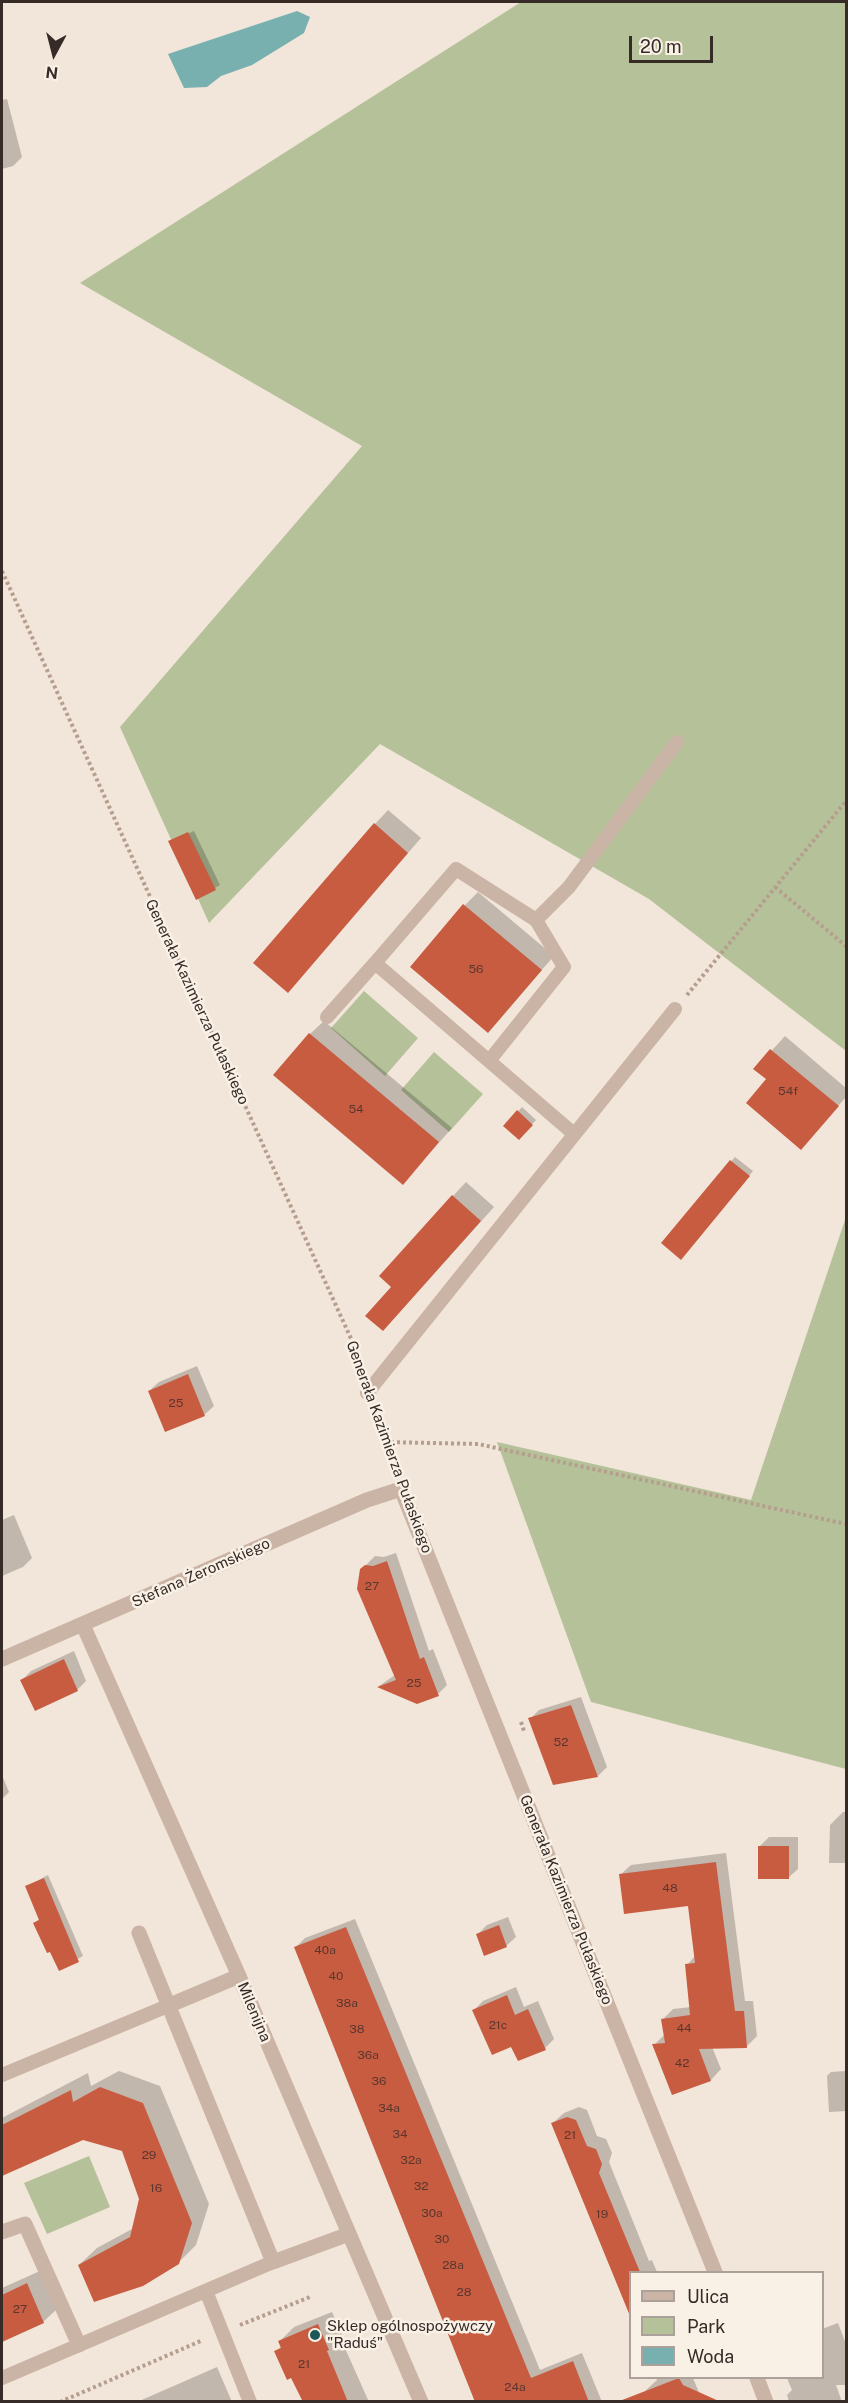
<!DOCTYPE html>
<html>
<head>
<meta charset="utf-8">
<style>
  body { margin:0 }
  #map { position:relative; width:848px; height:2403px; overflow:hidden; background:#f2e5d9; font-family:"Public Sans",sans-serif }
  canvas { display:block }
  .frame { position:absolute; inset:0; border:3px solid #362b27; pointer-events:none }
  .legend { position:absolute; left:629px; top:2271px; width:195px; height:108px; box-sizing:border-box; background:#f9f0e6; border:2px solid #aba19a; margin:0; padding:8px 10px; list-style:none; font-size:18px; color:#362b27 }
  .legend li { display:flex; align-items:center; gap:12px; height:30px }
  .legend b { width:30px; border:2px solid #aba19a }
  .north { position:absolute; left:24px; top:24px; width:60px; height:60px; -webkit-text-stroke:4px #f9f0e6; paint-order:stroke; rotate:187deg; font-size:16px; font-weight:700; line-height:24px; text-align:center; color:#362b27 }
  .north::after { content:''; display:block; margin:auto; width:21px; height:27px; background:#362b27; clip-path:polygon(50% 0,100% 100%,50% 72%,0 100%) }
  .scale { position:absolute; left:629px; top:36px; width:84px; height:27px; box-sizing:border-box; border:3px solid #362b27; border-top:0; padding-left:8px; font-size:18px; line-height:21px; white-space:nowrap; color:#362b27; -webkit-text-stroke:4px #f9f0e6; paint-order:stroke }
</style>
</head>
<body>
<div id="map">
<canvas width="848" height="2403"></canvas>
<div class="frame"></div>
<ul class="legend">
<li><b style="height:8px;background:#cab4a5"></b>Ulica</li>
<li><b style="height:16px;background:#b5c199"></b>Park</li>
<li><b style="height:16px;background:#78afaf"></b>Woda</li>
</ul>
<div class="north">N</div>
<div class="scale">20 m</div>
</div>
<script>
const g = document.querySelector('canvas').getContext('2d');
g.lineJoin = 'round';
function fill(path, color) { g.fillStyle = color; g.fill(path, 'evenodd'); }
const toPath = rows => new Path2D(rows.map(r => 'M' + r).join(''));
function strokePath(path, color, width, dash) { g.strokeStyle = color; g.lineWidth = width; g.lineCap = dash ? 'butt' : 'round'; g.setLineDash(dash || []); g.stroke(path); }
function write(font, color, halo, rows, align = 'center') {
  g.font = font + ' "Public Sans",sans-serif'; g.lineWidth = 5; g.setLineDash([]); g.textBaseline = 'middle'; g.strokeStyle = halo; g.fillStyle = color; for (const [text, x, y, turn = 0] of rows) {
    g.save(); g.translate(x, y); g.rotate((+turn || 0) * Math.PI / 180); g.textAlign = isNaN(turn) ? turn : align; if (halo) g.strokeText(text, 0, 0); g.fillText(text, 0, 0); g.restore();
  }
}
fill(toPath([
  [521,2,846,2,846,1051,649,899,380,744,209,923,120,727,362,446,80,283],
  [364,991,418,1038,385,1076,331,1028],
  [434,1052,483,1094,449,1132,401,1090],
  [846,1217,846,1769,591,1702,497,1442,751,1500],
  [89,2156,110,2207,47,2234,24,2183]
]), '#b5c199');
fill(toPath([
  [297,11,310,17,304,33,252,65,221,76,207,87,184,88,168,54]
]), '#78afaf');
fill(toPath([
  [7,99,22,157,13,166,2,169,2,100],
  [388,810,421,838,288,991,375,824],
  [194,831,220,885,197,898,170,841],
  [478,892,554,956,488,1031,465,905],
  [324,1021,452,1128,403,1183,310,1034],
  [785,1036,846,1088,846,1097,801,1148,768,1079,755,1069],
  [522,1107,536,1120,519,1138,505,1126],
  [735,1157,753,1171,685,1254,663,1243],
  [466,1182,494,1207,396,1316,393,1287,453,1196],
  [197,1366,214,1406,204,1415,149,1391,159,1382],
  [14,1515,32,1558,23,1567,2,1576,2,1520],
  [396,1553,429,1651,433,1649,447,1685,438,1694,379,1686,395,1675,361,1570,375,1556,384,1557],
  [74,1651,86,1681,77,1690,22,1680,31,1671],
  [581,1697,607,1767,598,1776,530,1719,539,1710],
  [2,1775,9,1792,2,1799],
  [846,1806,846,1863,829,1863,830,1825,843,1812,846,1812],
  [769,1837,798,1837,798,1869,788,1878,760,1846],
  [726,1853,745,2001,753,2001,757,2036,747,2046,712,2047,721,2069,711,2080,673,2093,654,2045,665,2034,663,2019,673,2009,691,2007,687,1965,695,1956,689,1904,620,1875,631,1865],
  [48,1875,83,1956,59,1969,35,1923,40,1918,26,1887],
  [508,1917,516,1937,506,1946,478,1934,487,1925],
  [355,1919,540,2370,582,2353,602,2402,472,2402,476,2398,296,1947,305,1938],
  [516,1987,524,2007,538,2001,554,2039,545,2048,512,2045,474,2010,483,2001],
  [119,2071,160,2086,209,2204,196,2245,178,2263,79,2265,97,2248,132,2229,141,2199,123,2150,83,2138,2,2174,2,2118,88,2073,91,2086],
  [846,2071,846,2111,829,2112,827,2076,831,2072],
  [579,2107,587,2110,597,2136,606,2139,612,2153,609,2162,649,2261,652,2260,657,2272,630,2272,630,2315,553,2123,564,2113],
  [40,2271,57,2309,43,2322,2,2341,2,2288],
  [332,2312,342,2335,340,2337,369,2402,303,2402,292,2376,276,2351,282,2346,280,2341,294,2327],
  [838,2323,846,2344,846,2385,836,2385,842,2402,789,2402,787,2395,792,2390,787,2378,822,2378,822,2329],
  [217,2367,232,2402,137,2402],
  [656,2378,693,2378,703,2402,649,2402,645,2391,657,2380]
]), '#0003');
fill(toPath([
  [374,823,408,853,288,993,253,963],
  [188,832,216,890,196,900,168,841],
  [463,904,542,970,488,1033,410,967],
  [309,1033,439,1142,403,1185,273,1075],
  [770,1049,839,1106,801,1150,746,1103,766,1079,753,1069],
  [517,1110,533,1125,519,1140,503,1126],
  [730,1160,750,1176,681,1260,661,1243],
  [452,1195,481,1221,383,1331,365,1316,391,1287,379,1276],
  [188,1374,205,1416,165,1432,148,1391],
  [387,1561,420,1659,424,1657,439,1696,417,1704,377,1687,396,1680,357,1589,360,1569,365,1565,373,1566],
  [64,1659,78,1691,35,1711,20,1680],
  [571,1705,598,1777,553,1785,528,1718],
  [758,1846,789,1846,789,1879,758,1879],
  [716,1862,735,2011,744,2011,747,2048,699,2049,711,2081,672,2095,652,2044,665,2043,661,2019,690,2015,685,1964,695,1963,688,1906,624,1914,619,1874],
  [44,1878,79,1962,59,1971,50,1952,47,1953,33,1923,39,1920,25,1886],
  [499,1925,507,1947,484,1956,476,1934],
  [346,1927,531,2378,573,2361,589,2402,475,2402,294,1947],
  [507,1995,515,2015,528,2009,546,2050,518,2061,511,2047,492,2055,472,2010],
  [100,2087,143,2103,192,2223,179,2264,143,2286,94,2302,78,2265,130,2237,139,2199,122,2151,83,2140,2,2176,2,2125,71,2090,73,2102],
  [567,2117,576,2120,587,2146,596,2149,602,2164,599,2173,640,2272,630,2272,630,2316,551,2123],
  [27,2283,44,2323,2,2342,2,2295],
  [318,2324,329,2350,327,2351,348,2402,303,2402,291,2378,287,2380,274,2351,281,2348,278,2341],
  [679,2378,683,2385,721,2402,617,2402]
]), '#c85c41');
strokePath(toPath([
  [2,571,363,1365],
  [775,887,846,946],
  [687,995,846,801],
  [374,1412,395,1470],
  [385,1442,478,1444,846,1524],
  [521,1722,524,1731],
  [240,2325,310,2297],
  [60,2402,203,2340]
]), '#b69e8f', 4, [3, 3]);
strokePath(toPath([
  [375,963,456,869,536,920],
  [327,1017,375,963,574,1134],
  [489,1061,564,967,536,920,569,887,677,742],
  [367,1393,675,1009],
  [2,2075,170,2005],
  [206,2291,250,2402],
  [2,2378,273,2262]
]), '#cab4a5', 14);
strokePath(toPath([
  [83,1625,239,1976,421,2402],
  [2,1659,367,1500,401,1489,715,2272],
  [139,1933,273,2262,349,2234],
  [170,2005,239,1976],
  [2,2232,25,2224,79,2345],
  [757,2378,766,2402]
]), '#cab4a5', 15);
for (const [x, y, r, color] of [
  [315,2335,6,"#1b5658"]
]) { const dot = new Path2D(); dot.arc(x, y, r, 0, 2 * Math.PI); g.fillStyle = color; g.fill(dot); strokePath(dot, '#f9f0e6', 2); }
write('12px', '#5a372e', null, [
  ["56",476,969],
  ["54f",788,1091],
  ["54",356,1109],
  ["25",176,1403],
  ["27",372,1586],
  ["25",414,1683],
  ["52",561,1742],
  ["48",670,1888],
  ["40a",325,1950],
  ["40",336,1976],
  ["38a",347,2003],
  ["21c",498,2025],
  ["44",684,2028],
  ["38",357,2029],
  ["36a",368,2055],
  ["42",682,2063],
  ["36",379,2081],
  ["34a",389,2108],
  ["34",400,2134],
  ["21",570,2135],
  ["29",149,2155],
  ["32a",411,2160],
  ["32",421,2186],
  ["16",156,2188],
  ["30a",432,2213],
  ["19",602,2214],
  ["30",442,2239],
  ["28a",453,2265],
  ["28",464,2292],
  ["27",20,2309],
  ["21",304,2364],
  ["24a",515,2387]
]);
write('15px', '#362b27', '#f9f0e6', [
  ["Generała Kazimierza Pułaskiego",197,1002,65],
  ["Generała Kazimierza Pułaskiego",389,1447,70],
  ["Stefana Żeromskiego",201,1573,-24],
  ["Generała Kazimierza Pułaskiego",566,1900,68],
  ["Milenijna",254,2012,67]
]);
write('15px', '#362b27', '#f9f0e6', [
  ["Sklep ogólnospożywczy",327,2326],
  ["\"Raduś\"",327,2343]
], 'left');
</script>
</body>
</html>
